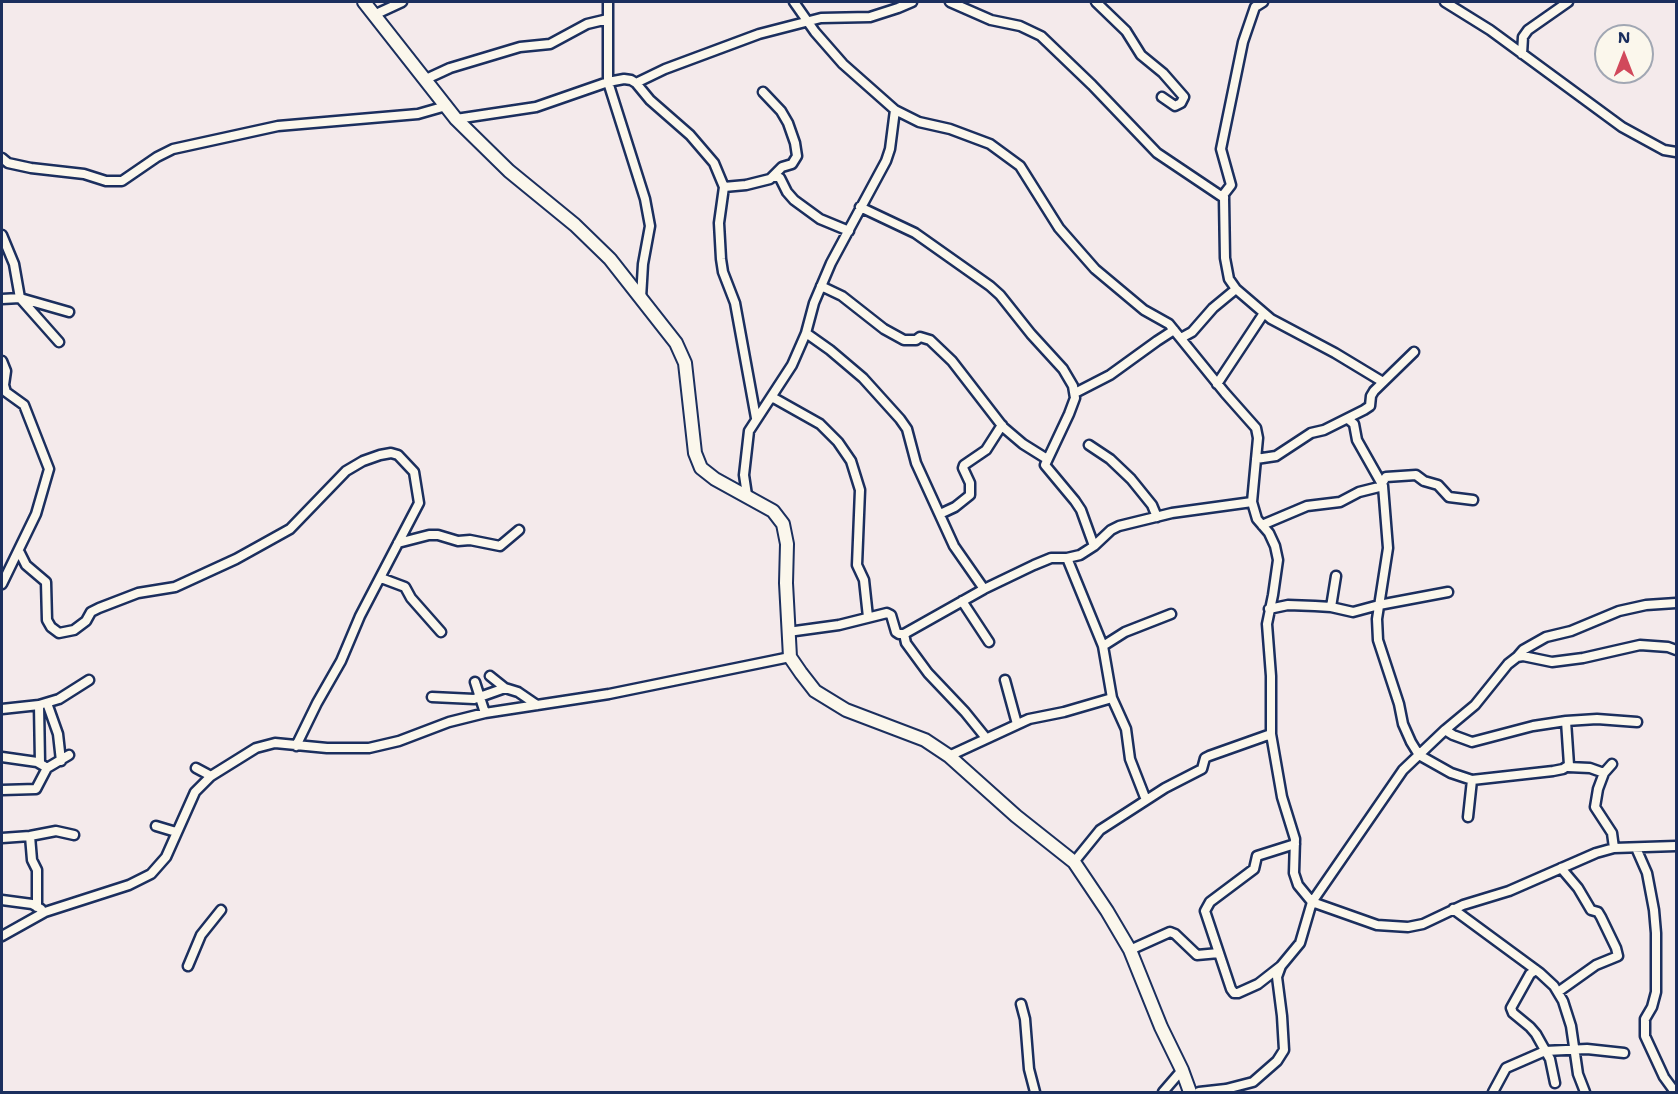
<!DOCTYPE html>
<html>
<head>
<meta charset="utf-8">
<style>
  body { margin:0 }
  #map { position:relative; width:1678px; height:1094px; overflow:hidden; background:#f4eaeb; font-family:"Shantell Sans",sans-serif }
  canvas { display:block }
  .frame { position:absolute; inset:0; border:3px solid #1b2f5e; pointer-events:none }
  .north { position:absolute; left:1594px; top:24px; width:60px; height:60px; box-sizing:border-box; background:#fbf7ec; border:2px solid #a1a7b3; border-radius:50%; rotate:0deg; font-size:16px; font-weight:700; line-height:24px; text-align:center; color:#1b2f5e }
  .north::after { content:''; display:block; margin:auto; width:21px; height:27px; background:#d1495b; clip-path:polygon(50% 0,100% 100%,50% 72%,0 100%) }
</style>
</head>
<body>
<div id="map">
<canvas width="1678" height="1094"></canvas>
<div class="frame"></div>
<div class="north">N</div>
</div>
<script>
const g = document.querySelector('canvas').getContext('2d');
g.lineJoin = 'round';
const toPath = rows => new Path2D(rows.map(r => 'M' + r).join(''));
function strokePath(path, color, width, dash) { g.strokeStyle = color; g.lineWidth = width; g.lineCap = dash ? 'butt' : 'round'; g.setLineDash(dash || []); g.stroke(path); }
const street = toPath([
  [608,2,608,82,645,199,650,226,643,264,641,298],
  [794,2,815,32,843,64,895,110,919,122,950,129,990,144,1020,166,1059,228,1095,269,1144,310,1169,324,1225,393,1256,428,1258,438,1252,502,1257,519,1269,533,1275,546,1278,560,1273,595,1267,624,1271,676,1271,734,1282,797,1295,839,1294,873,1298,885,1312,902,1377,925,1408,927,1423,924,1463,905,1509,891,1596,853,1614,848,1676,846],
  [950,2,991,20,1020,26,1041,36,1092,85,1157,153,1224,198],
  [1096,2,1126,31,1141,55,1163,73,1184,97,1181,103,1175,106,1162,97],
  [1263,2,1255,7,1243,42,1221,149,1231,185,1224,194,1224,198,1225,258,1229,279,1236,289,1271,319,1335,353,1383,382],
  [1445,2,1490,30,1622,127,1664,150,1676,152],
  [374,15,402,2],
  [1522,54,1523,37,1528,30,1568,2],
  [424,80,450,68,520,47,550,44,587,24,608,19],
  [636,83,665,69,759,34,821,18,870,17,898,8,912,2],
  [456,119,536,107,608,82,624,79,631,80,636,83,650,100,690,135,714,163,724,187,719,223,721,259,723,272,735,303,756,418],
  [2,158,8,163,31,168,84,174,106,181,122,181,157,157,173,149,278,126,418,114,446,106],
  [775,176,780,178,787,192,794,200,820,219,849,231],
  [724,187,746,185,770,179,782,167,792,164,797,156,795,143,788,123,781,111,763,92],
  [860,207,915,233,990,286,1000,295,1031,334,1063,369,1073,386,1075,398,1069,414,1045,465,1075,501,1081,510,1094,546],
  [2,235,14,264,20,298,59,342],
  [821,286,842,296,884,329,904,340,916,340,920,337,930,340,952,361,1003,427,1023,444,1047,459],
  [2,299,20,298,69,312],
  [806,333,830,350,863,378,900,419,907,429,916,463,954,546,984,589],
  [1181,338,1192,332,1213,308,1236,289],
  [2,361,6,371,4,385,6,392,24,405,49,469,36,514,2,584],
  [1217,384,1264,313],
  [1075,393,1110,375,1157,341,1174,330],
  [772,397,820,424,838,442,851,461,860,490,857,565,864,580,868,617],
  [1348,419,1354,424,1357,440,1383,486,1388,548,1377,619,1378,640,1399,704,1403,724,1411,742,1419,755,1451,773,1472,780,1553,771,1563,769,1569,765,1566,721,1597,719,1637,722],
  [1089,445,1110,459,1131,479,1152,505,1157,517],
  [1256,459,1276,456,1311,433,1324,430,1364,410,1370,406,1371,396,1374,391,1414,352],
  [1382,483,1386,477,1416,475,1424,481,1438,485,1449,497,1473,500],
  [747,495,744,475,749,431,792,365,806,333,814,303,831,263,886,161,890,149,895,110],
  [940,514,955,507,970,495,970,483,963,468,964,465,986,450,1002,425],
  [1262,525,1307,506,1340,502,1359,492,1383,486],
  [398,543,429,535,438,535,458,541,470,540,500,546,519,530],
  [19,551,26,565,46,582,47,620,51,627,59,633,74,630,86,621,91,612,99,608,138,593,175,587,236,559,290,529,346,471,363,461,380,455,391,453,398,455,414,472,419,503,360,616,341,661,317,703,296,746],
  [1067,558,1103,646,1112,698,1126,729,1130,759,1146,800],
  [381,578,405,587,411,598,441,632],
  [962,601,989,642],
  [1331,607,1336,576],
  [1269,609,1288,605,1315,606,1331,607,1353,612,1379,605,1448,592],
  [788,632,839,625,887,613,891,615,896,632,899,634,904,634,984,589,1034,565,1051,558,1067,558,1080,555,1094,546,1111,530,1119,526,1172,513,1252,502],
  [904,634,906,643,928,673,965,712,986,738],
  [1103,646,1125,632,1171,614],
  [1517,657,1523,650,1546,637,1571,631,1619,611,1646,605,1676,603],
  [490,676,505,688,518,692,537,705],
  [1005,680,1017,724],
  [475,682,485,713],
  [432,697,474,699,505,688],
  [47,703,58,734,61,761],
  [39,705,40,763],
  [2,709,39,705,59,699,89,680],
  [1445,730,1453,735,1472,742,1533,726,1566,721],
  [949,756,1029,719,1064,712,1112,698],
  [2,757,37,762,44,766],
  [1612,764,1604,773,1598,789,1595,807,1612,833,1614,848],
  [1568,767,1590,768,1604,773],
  [196,768,211,776],
  [2,790,36,789,47,768,69,755],
  [1468,817,1472,780],
  [156,826,176,832],
  [30,836,32,860,37,870,37,907],
  [2,838,30,836,56,831,74,835],
  [1636,848,1647,873,1654,910,1656,933,1656,992,1652,1007,1645,1019,1645,1036,1664,1077,1675,1092],
  [1074,862,1100,830,1165,788,1202,769,1205,758,1209,756,1271,734],
  [2,900,32,904,41,909],
  [1453,909,1540,973,1554,986,1563,1001,1571,1026,1578,1074,1585,1092],
  [2,936,45,912,129,885,151,874,166,857,195,792,211,776,256,748,275,743,327,748,369,748,399,741,449,722,485,713,609,694,790,657],
  [1130,950,1170,932,1175,934,1197,955,1219,953],
  [188,966,201,935,221,910],
  [1281,966,1258,984,1238,993,1234,993,1231,989,1205,911,1210,902,1254,869,1257,856,1295,844],
  [1536,970,1530,974,1511,1008,1513,1013,1530,1027,1536,1034,1550,1059,1555,1083],
  [1558,992,1596,965,1618,956,1616,948,1601,917,1598,912,1591,910,1578,888,1561,868],
  [1021,1004,1025,1019,1029,1069,1035,1092],
  [1163,1092,1182,1070],
  [1199,1092,1226,1089,1253,1082,1277,1061,1284,1050,1282,1016,1277,977,1281,966,1300,943,1312,902,1403,770,1445,730,1475,705,1508,664,1517,657,1523,656,1552,662,1583,658,1640,645,1668,647,1676,650],
  [1493,1092,1506,1068,1545,1051,1587,1049,1624,1053]
]);
const secondary = toPath([
  [364,2,456,119,509,171,575,225,610,259,676,343,685,363,695,453,701,468,715,479,773,511,783,524,787,544,786,583,790,657,801,673,815,691,846,710,925,740,949,756,1016,816,1074,862,1107,911,1130,950,1161,1027,1182,1070,1190,1092]
]);
strokePath(street, '#1b2f5e', 13);
strokePath(secondary, '#1b2f5e', 16);
strokePath(street, '#fbf7ec', 8);
strokePath(secondary, '#fbf7ec', 12);
</script>
</body>
</html>
